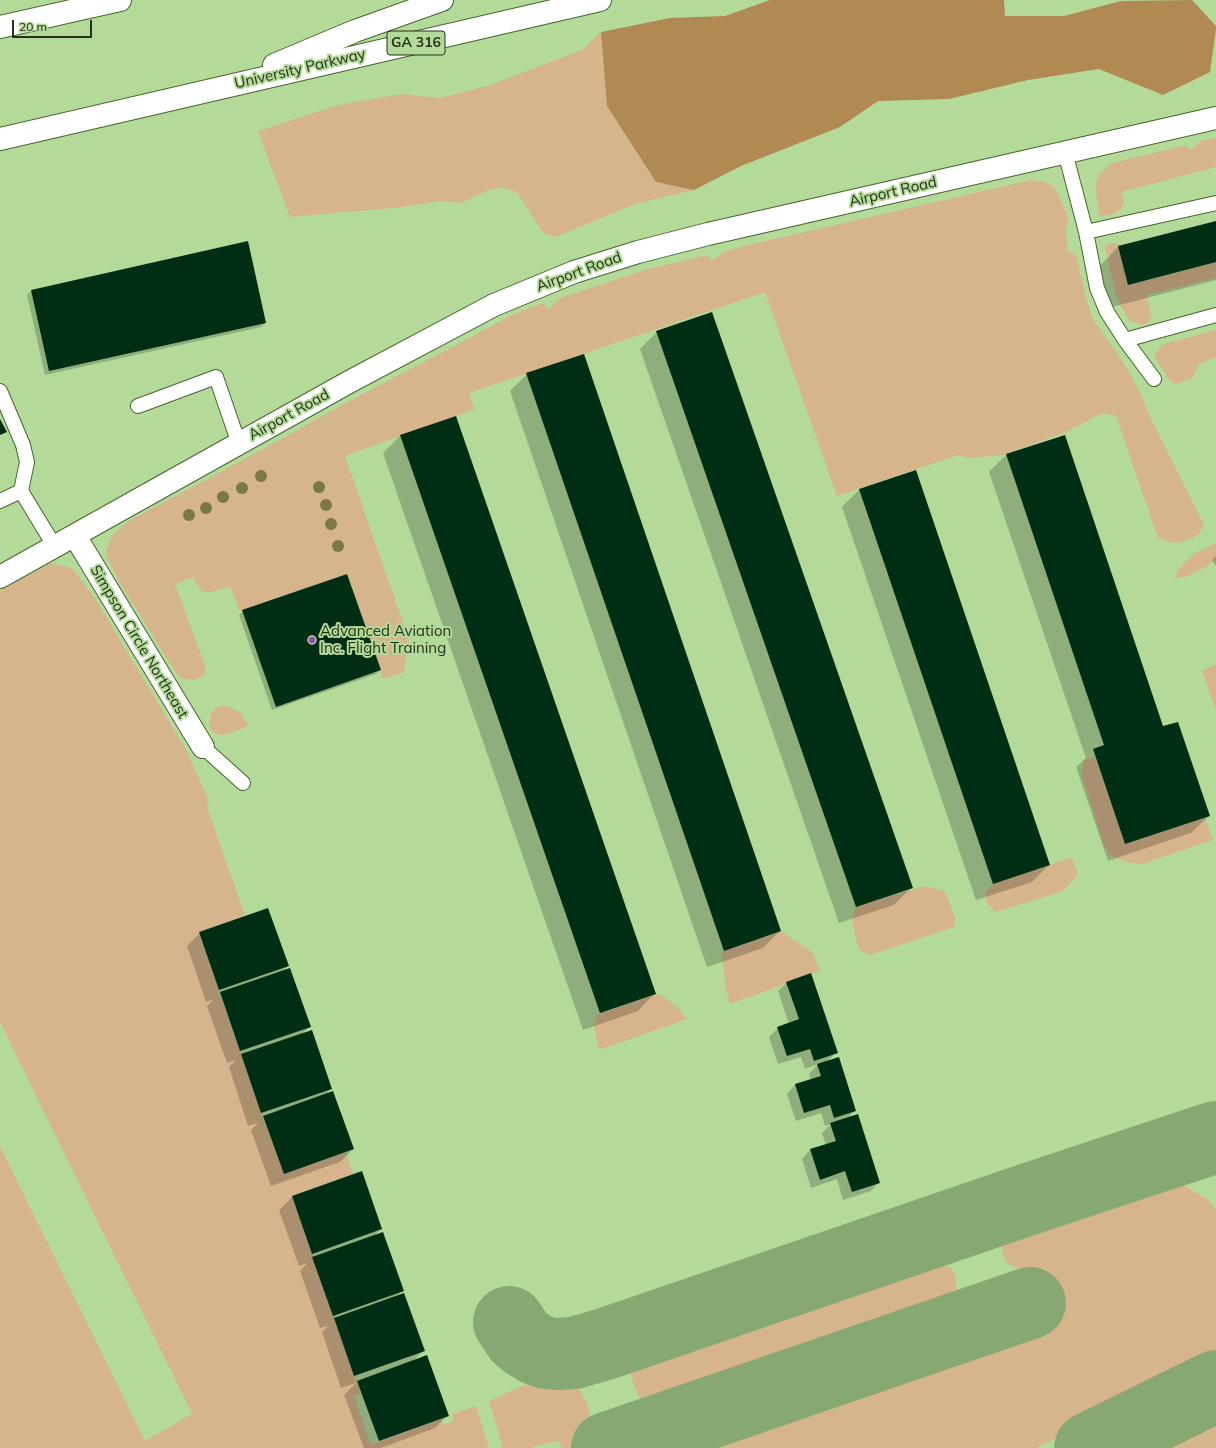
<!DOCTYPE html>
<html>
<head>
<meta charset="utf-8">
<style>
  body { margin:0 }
  #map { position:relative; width:1216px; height:1448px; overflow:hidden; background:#b4da9a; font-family:Mulish,sans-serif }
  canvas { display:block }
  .scale { position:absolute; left:12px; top:20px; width:80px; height:18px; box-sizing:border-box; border:2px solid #25331a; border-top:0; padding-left:5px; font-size:12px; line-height:14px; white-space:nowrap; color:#25331a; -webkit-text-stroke:3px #b4da9a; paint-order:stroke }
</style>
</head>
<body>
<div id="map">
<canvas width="1216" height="1448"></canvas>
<div class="scale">20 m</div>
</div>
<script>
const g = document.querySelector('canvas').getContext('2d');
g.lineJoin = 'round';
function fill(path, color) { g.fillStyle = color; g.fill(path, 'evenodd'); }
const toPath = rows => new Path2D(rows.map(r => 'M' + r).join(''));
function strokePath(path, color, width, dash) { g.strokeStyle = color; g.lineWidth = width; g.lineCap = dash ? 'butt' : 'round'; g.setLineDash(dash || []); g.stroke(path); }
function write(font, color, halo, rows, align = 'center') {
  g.font = font + ' Mulish,sans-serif'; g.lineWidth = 4; g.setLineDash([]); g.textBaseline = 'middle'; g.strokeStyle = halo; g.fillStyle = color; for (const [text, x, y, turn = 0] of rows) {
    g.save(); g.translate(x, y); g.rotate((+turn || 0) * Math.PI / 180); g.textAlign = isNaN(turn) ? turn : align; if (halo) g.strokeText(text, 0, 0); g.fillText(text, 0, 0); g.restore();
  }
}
fill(toPath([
  [601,32,609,109,656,182,694,190,635,204,555,237,543,233,525,204,515,191,504,188,491,189,461,203,441,201,403,207,290,217,258,131,338,105,403,94,440,98,490,85,582,50],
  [1216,138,1216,167,1121,192,1124,200,1123,205,1120,210,1114,214,1105,216,1101,216,1099,213,1096,190,1096,183,1098,177,1110,164,1116,162,1187,145,1188,149,1193,148,1201,141],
  [1031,180,1044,182,1051,185,1057,191,1069,221,1068,225,1065,226,1068,252,1074,253,1076,256,1086,298,1094,321,1123,362,1140,392,1151,419,1204,525,1199,533,1193,538,1177,543,1169,542,1158,538,1116,416,1102,413,1066,432,1003,455,968,458,958,455,837,496,765,292,469,393,475,409,345,456,408,637,404,672,383,679,380,671,381,670,347,574,240,611,230,587,212,592,204,592,199,588,193,577,175,584,206,668,204,674,201,677,193,680,179,678,120,583,107,557,106,551,112,536,129,521,267,447,329,412,514,314,532,307,545,303,546,308,551,307,560,298,648,269,708,255,709,260,714,259,724,252,744,246],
  [1113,243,1121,245,1118,247,1128,285,1216,262,1216,278,1146,295,1152,316,1147,323,1143,325,1136,323,1131,321,1126,316,1116,295,1105,246],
  [1216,330,1216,357,1199,364,1192,379,1176,384,1170,381,1154,356,1161,346,1167,343],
  [1216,543,1216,559,1206,567,1193,573,1185,577,1175,578,1176,574,1181,566,1187,560,1197,552],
  [49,564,55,564,71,568,75,572,94,597,188,753,209,802,206,804,245,916,199,932,261,1113,284,1173,346,1152,353,1174,292,1196,361,1394,354,1396,371,1445,441,1419,443,1425,454,1421,452,1414,476,1406,489,1448,0,1448,0,1146,145,1441,192,1414,0,1022,0,591],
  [1216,664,1216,711,1202,671],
  [223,705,228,706,240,713,249,726,223,735,216,734,212,731,209,727,211,713,216,708],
  [1095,757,1125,844,1205,818,1213,840,1142,864,1125,862,1112,856,1108,852,1103,843,1082,775,1084,760],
  [1072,857,1078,875,1063,891,996,912,987,904,985,895,987,890,993,884],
  [921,887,930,887,944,891,948,898,955,919,954,927,870,955,861,951,858,947,852,920,856,907],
  [781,931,813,953,820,971,730,1004,726,990,722,952],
  [656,994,661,995,677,1007,687,1019,599,1050,594,1026,597,1015],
  [1145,1176,1157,1177,1185,1186,1208,1200,1216,1211,1216,1355,1185,1374,1036,1448,674,1448,788,1407,1037,1323,1024,1281,1026,1278,1034,1274,1019,1269,1009,1264,1003,1256,1002,1246,1005,1235,1021,1218],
  [922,1254,951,1268,956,1277,956,1289,949,1299,940,1307,650,1406,644,1402,638,1395,633,1383,629,1367,633,1357,639,1350,645,1349,651,1345,897,1259],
  [554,1376,560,1377,567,1380,577,1387,586,1401,600,1448,562,1448,559,1442,556,1441,530,1448,503,1448,489,1401,520,1387],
  [1216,1409,1216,1448,1136,1448]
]), '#d6b58c');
fill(toPath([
  [770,0,1004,0,1005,16,1064,16,1121,1,1192,0,1216,26,1216,29,1210,72,1163,95,1099,69,1028,80,949,99,878,101,840,127,741,166,694,190,656,182,607,106,601,32,670,18,725,16]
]), '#b18953');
fill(toPath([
  [1216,222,1216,280,1104,309,1094,272,1118,247],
  [31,291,265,323,261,327,45,375,27,295],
  [657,332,911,888,894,905,839,923,640,349],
  [527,374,780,931,763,948,707,967,510,391],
  [456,418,655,993,638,1011,583,1030,383,453,400,436],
  [1006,455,1163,727,1209,816,1191,833,1108,861,1076,767,1086,758,989,472],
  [860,489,1049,865,1032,882,976,900,842,507],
  [1216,556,1216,566,1212,560],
  [243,611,380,670,376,674,272,710,239,615],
  [200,933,288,966,280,973,309,1027,302,1034,331,1089,325,1095,353,1149,340,1162,271,1186,251,1130,258,1123,248,1126,229,1067,236,1060,227,1063,207,1006,214,999,206,1002,187,946],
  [787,983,836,1052,827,1062,855,1110,847,1119,879,1182,871,1191,843,1200,837,1179,811,1188,802,1159,810,1150,826,1145,822,1133,831,1124,825,1126,821,1113,796,1121,787,1094,795,1085,811,1080,809,1074,818,1064,805,1069,801,1057,778,1064,769,1037,778,1028,789,1024,778,991],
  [361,1173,381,1229,374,1236,403,1290,397,1296,423,1351,413,1361,448,1415,435,1428,381,1448,364,1448,344,1395,356,1383,341,1388,322,1332,328,1326,320,1328,300,1271,307,1263,299,1266,279,1210,292,1197]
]), '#0003');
strokePath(toPath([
  [509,1322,519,1337,526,1343,536,1349,546,1353,557,1354,574,1353,605,1344,1029,1199,1216,1137],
  [607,1448,1030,1303],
  [1090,1448,1216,1386]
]), '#88a873', 72);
fill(toPath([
  [1216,221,1216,262,1128,285,1118,246],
  [248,241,266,323,49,371,31,290],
  [712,312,913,888,856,907,656,331],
  [584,354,781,931,724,951,526,373],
  [456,416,656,994,600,1013,400,435],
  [0,419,7,432,0,435],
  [1065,435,1163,726,1178,722,1210,816,1125,844,1093,749,1104,745,1006,454],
  [916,470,1050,865,993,884,859,489],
  [347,574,381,670,276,707,242,610],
  [268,908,289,966,219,990,199,932],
  [290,968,311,1027,240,1051,220,992],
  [811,973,838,1053,814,1061,810,1049,787,1056,777,1027,799,1019,786,982],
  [312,1030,332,1089,261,1113,241,1054],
  [839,1057,856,1111,834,1118,830,1105,804,1113,795,1084,821,1076,817,1064],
  [333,1091,354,1149,284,1174,263,1116],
  [858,1114,880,1183,852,1192,845,1171,820,1180,810,1149,836,1141,830,1123],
  [362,1171,382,1229,312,1254,292,1196],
  [383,1232,404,1291,333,1316,312,1257],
  [404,1293,425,1351,354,1376,334,1318],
  [427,1355,449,1416,379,1441,357,1381]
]), '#002e14');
const service = toPath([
  [1065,152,1086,232,1097,288,1107,312,1125,340,1154,379],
  [1086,232,1216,203],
  [1125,340,1216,315],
  [0,391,23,445,27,462,21,491,55,547],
  [138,406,216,377,239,444],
  [0,501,21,491],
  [203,747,243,783]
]);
const minor = toPath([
  [75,536,203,747]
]);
const tertiary = toPath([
  [0,577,349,382,494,305,574,272,638,252,708,234,1216,118]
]);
const trunk = toPath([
  [0,27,120,0],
  [274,65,355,31,442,0],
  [0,139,600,0]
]);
strokePath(service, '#45652a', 16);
strokePath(minor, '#45652a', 24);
strokePath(tertiary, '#45652a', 24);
strokePath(trunk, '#45652a', 24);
strokePath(service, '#fff', 14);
strokePath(minor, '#fff', 22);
strokePath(tertiary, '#fff', 22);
strokePath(trunk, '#fff', 22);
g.fillStyle = '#787945';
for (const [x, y] of [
  [261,476],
  [319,487],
  [242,488],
  [223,497],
  [326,505],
  [206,508],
  [189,515],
  [331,524],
  [338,546]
]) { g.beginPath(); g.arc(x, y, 6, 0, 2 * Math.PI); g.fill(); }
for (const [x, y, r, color] of [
  [312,640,4,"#9448ba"]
]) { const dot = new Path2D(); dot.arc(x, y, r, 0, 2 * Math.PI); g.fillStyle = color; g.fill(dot); strokePath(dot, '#b4da9a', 1.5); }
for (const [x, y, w] of [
  [416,43,58]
]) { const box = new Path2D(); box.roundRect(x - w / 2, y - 12, w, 24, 3); g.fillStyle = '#b4da9a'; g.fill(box); strokePath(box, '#25331a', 1); }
write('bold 14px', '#25331a', null, [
  ["GA 316",416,43]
]);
write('15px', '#25331a', '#b4da9a', [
  ["University Parkway",300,69,-13],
  ["Airport Road",893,192,-13],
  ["Airport Road",579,272,-20],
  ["Airport Road",289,415,-29],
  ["Simpson Circle Northeast",139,642,59]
]);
write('15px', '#25331a', '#b4da9a', [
  ["Advanced Aviation",320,631],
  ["Inc. Flight Training",320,648]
], 'left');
</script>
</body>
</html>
